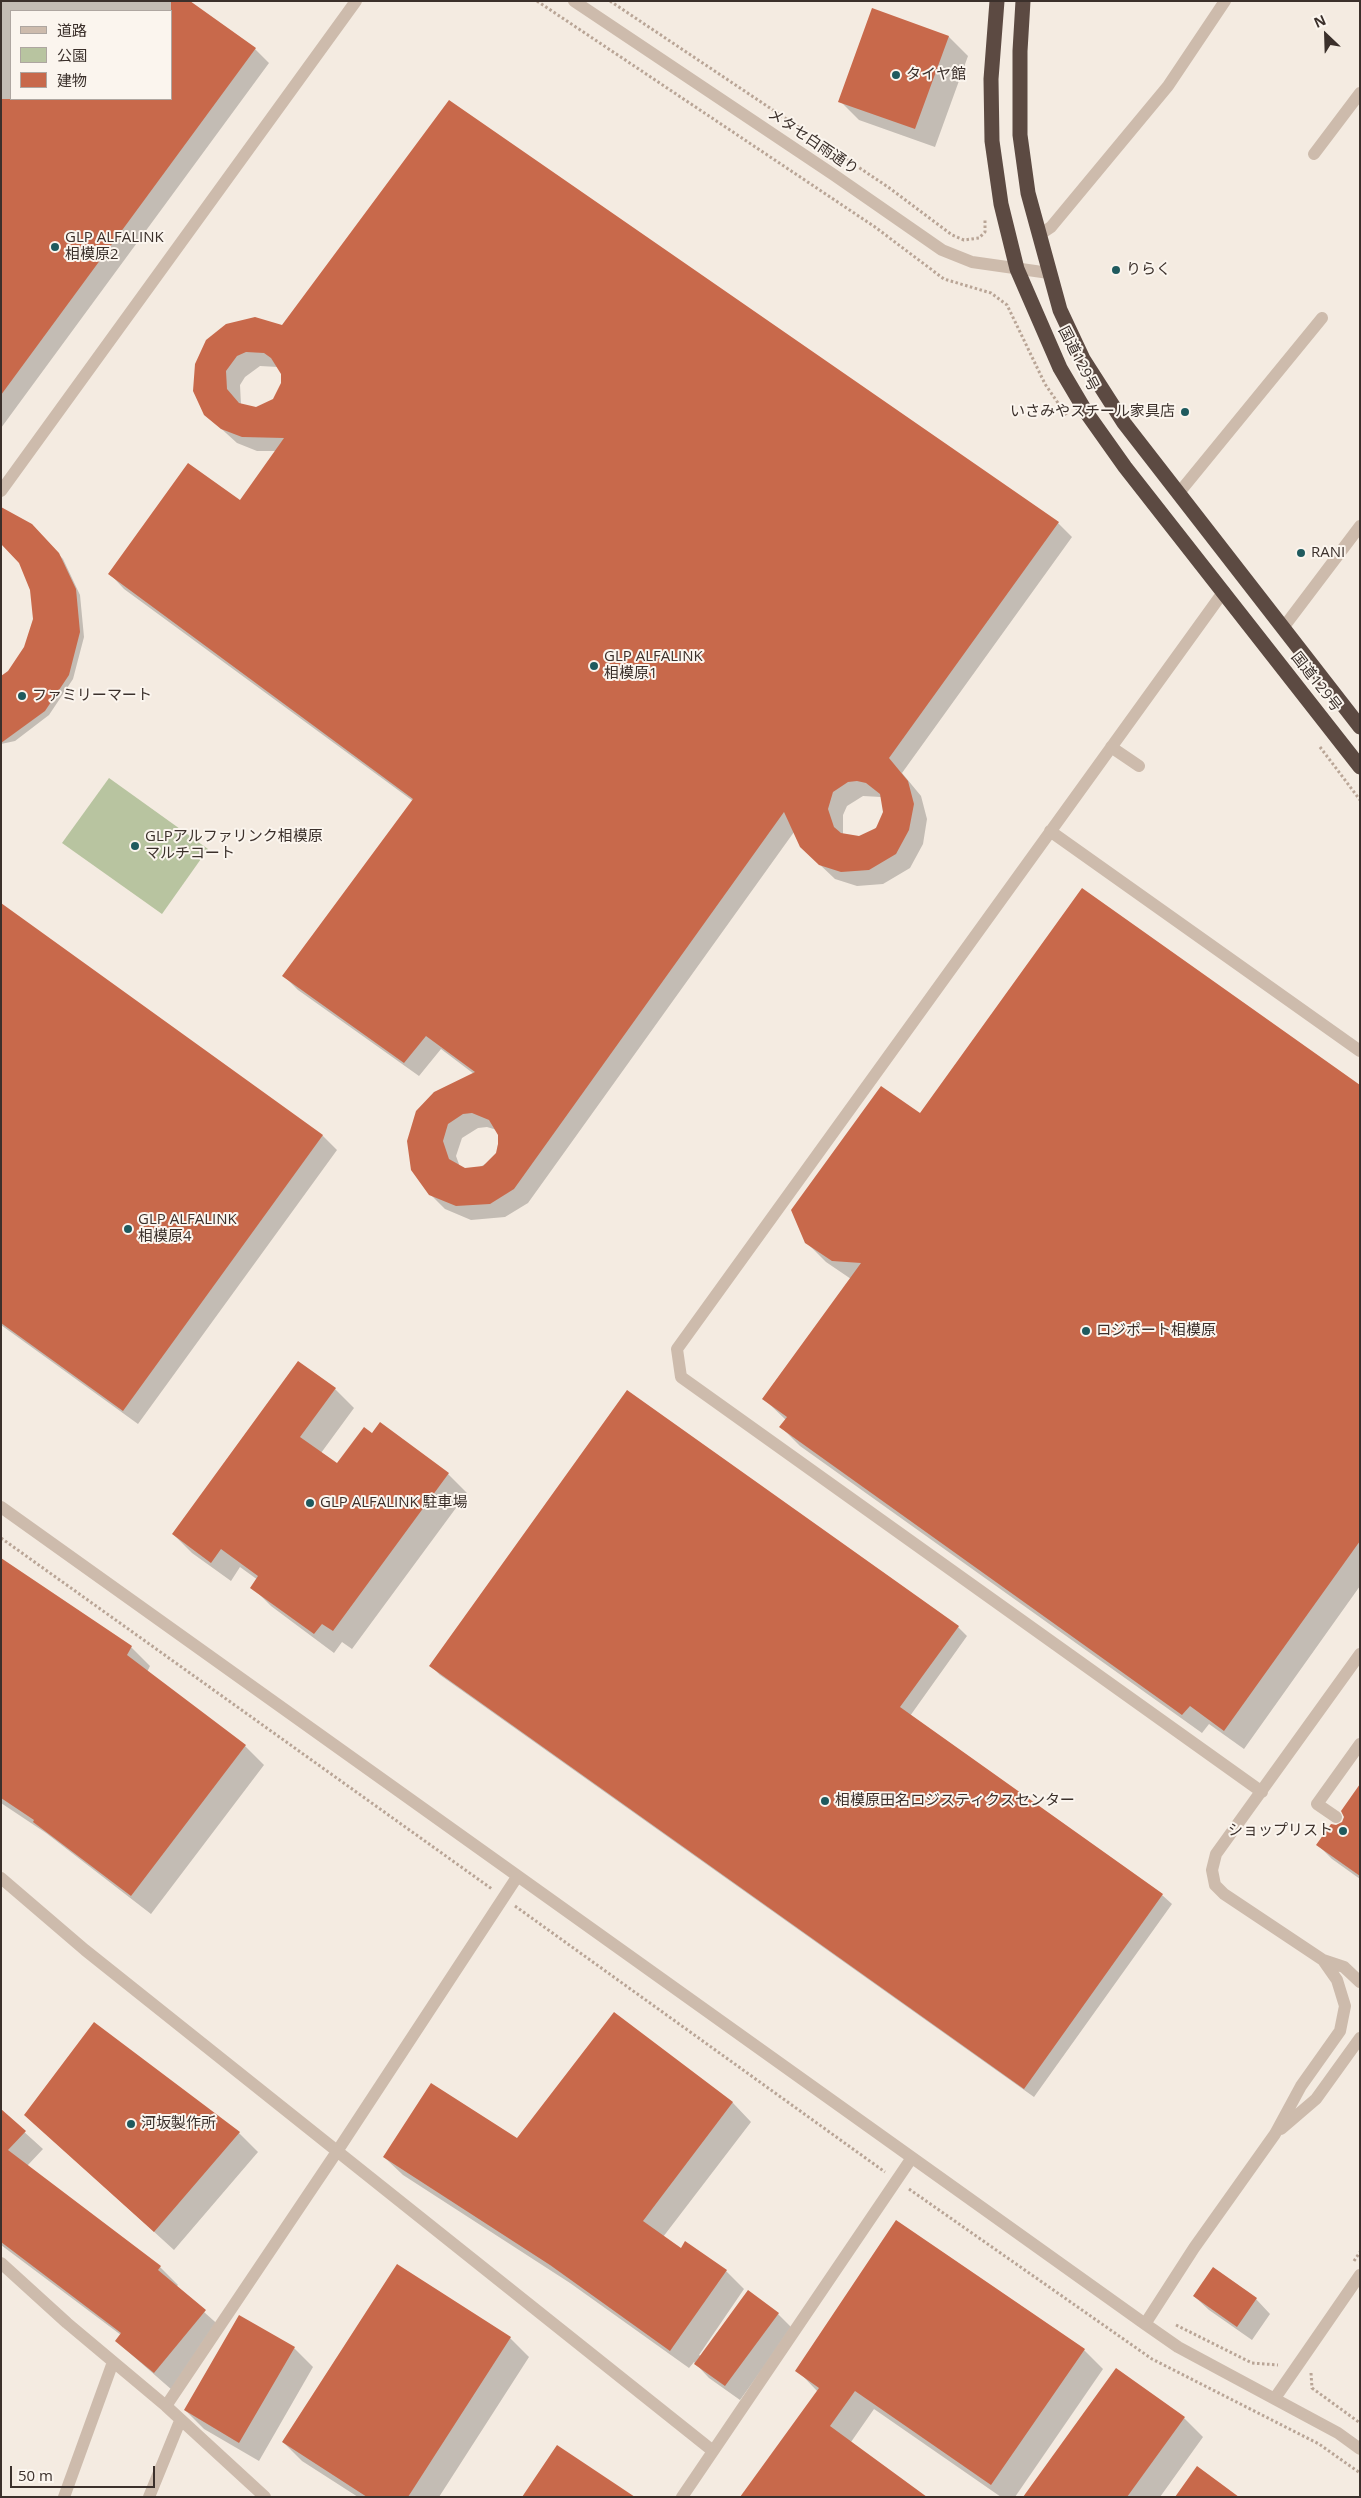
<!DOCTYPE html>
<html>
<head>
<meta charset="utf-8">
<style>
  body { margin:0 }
  #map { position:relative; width:1361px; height:2498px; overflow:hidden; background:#f4ebe1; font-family:"Open Sans","Noto Sans JP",sans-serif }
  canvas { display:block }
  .frame { position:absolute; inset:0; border:2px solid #3b302b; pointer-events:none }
  .legend { position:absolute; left:10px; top:10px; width:162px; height:90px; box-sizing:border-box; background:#fbf5ee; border:1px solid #aea6a0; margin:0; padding:6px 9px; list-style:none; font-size:15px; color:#3b302b }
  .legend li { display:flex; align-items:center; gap:10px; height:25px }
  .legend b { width:25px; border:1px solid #aea6a0 }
  .north { position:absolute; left:1301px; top:10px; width:50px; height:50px; -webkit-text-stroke:4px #fbf5ee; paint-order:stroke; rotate:336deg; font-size:14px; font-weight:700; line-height:20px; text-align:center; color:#3b302b }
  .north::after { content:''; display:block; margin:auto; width:18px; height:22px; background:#3b302b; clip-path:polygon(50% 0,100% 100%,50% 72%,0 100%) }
  .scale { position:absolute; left:10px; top:2466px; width:145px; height:22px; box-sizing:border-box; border:2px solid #3b302b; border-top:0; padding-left:6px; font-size:15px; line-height:18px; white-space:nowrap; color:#3b302b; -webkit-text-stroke:4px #fbf5ee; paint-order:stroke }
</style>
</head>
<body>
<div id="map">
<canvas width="1361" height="2498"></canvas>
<div class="frame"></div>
<ul class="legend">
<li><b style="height:6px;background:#cdbbac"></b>道路</li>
<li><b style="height:14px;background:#b8c4a0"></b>公園</li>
<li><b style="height:14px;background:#c8694b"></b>建物</li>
</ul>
<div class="north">N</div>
<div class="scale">50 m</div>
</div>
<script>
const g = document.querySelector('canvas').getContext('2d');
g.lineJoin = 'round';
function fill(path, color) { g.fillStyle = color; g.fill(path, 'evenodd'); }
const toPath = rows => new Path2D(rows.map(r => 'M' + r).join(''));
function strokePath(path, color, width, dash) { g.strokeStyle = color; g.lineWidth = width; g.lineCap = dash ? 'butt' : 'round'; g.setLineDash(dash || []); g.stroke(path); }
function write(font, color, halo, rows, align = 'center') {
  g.font = font + ' "Open Sans","Noto Sans JP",sans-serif'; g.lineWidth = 4; g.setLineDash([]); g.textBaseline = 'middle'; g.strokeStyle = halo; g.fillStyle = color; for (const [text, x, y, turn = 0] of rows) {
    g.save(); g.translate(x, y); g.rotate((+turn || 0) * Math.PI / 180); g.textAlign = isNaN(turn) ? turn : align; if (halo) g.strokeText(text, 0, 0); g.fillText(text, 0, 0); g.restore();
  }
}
fill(toPath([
  [109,778,208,849,162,914,62,843]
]), '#b8c4a0');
fill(toPath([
  [1,1,187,1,255,49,269,63,1,428],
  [11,11,171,11,171,99,11,99],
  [873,10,949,37,968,56,935,147,859,120,840,101],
  [227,326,1058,523,1072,537,902,773,921,796,927,819,923,844,910,868,883,884,857,886,835,879,816,861,794,832,528,1203,505,1217,471,1220,445,1209,430,1194,412,1170,474,1074,441,1049,419,1076,298,990,284,976,413,801,124,589,110,574,240,501,276,451,257,451,237,443,205,414],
  [260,366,278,367,282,373,282,383,274,400,257,408,241,405,240,385,245,377],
  [863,796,881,797,884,803,882,821,869,835,859,838,843,834,843,815,847,806],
  [487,1127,497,1130,499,1135,497,1153,491,1161,474,1170,460,1167,456,1156,462,1138,478,1128],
  [31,525,63,559,80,595,84,637,73,679,49,715,15,741,1,744,1,677,8,672,26,648,34,620],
  [1,904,323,1136,337,1150,138,1424,1,1325],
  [1360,1087,1360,1586,1244,1749,1209,1724,1202,1733,800,1446,781,1427,786,1420,764,1399,851,1279,826,1262,806,1242,920,1115],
  [335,1389,354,1408,321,1453,337,1465,372,1434,448,1474,467,1493,352,1649,342,1642,334,1653,271,1606,252,1587,258,1580,240,1567,231,1581,192,1553,173,1534],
  [1,1559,131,1647,150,1666,147,1672,245,1746,264,1765,151,1914,46,1833,1,1803],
  [958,1627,967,1636,910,1716,1162,1895,1172,1904,1034,2097,440,1675,431,1666],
  [1360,1786,1360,1879,1332,1859,1318,1845,1343,1823],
  [614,2014,733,2103,751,2122,663,2237,681,2249,726,2271,744,2289,699,2355,701,2356,778,2314,792,2328,740,2400,709,2378,694,2362,689,2368,570,2283,403,2175,384,2157,517,2140],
  [1,2111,43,2149,27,2166,160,2267,178,2285,176,2287,223,2329,172,2390,116,2341,121,2335,1,2245],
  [26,2115,239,2133,258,2152,174,2250],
  [896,2222,1084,2350,1103,2369,1015,2497,1001,2497,874,2409,851,2442,741,2497,818,2392,797,2370],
  [1213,2269,1256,2299,1270,2314,1252,2340,1209,2310,1194,2296],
  [510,2338,529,2357,439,2497,358,2497,302,2461,283,2442],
  [294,2348,313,2367,259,2461,204,2429,185,2410],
  [1184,2418,1203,2437,1160,2497,1024,2497]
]), '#0003');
fill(toPath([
  [171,1,190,1,256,48,1,395,1,99,171,99],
  [872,8,949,36,915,129,838,102],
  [449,100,1059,522,889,758,908,781,914,804,909,830,896,854,869,870,841,872,819,865,800,847,784,812,514,1189,490,1204,456,1206,429,1195,411,1170,407,1141,416,1111,434,1092,475,1072,426,1036,404,1063,282,976,413,799,108,574,188,463,240,500,284,438,242,437,221,429,204,415,193,391,195,364,206,340,226,324,255,317,282,325],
  [246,352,264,353,271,358,281,374,281,383,273,399,256,407,239,403,227,389,226,371,237,356],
  [857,781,866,783,880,794,883,812,876,828,859,836,841,833,834,827,828,809,833,792,848,782],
  [472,1113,489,1120,498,1135,498,1144,496,1153,483,1166,465,1168,449,1159,443,1141,448,1124,463,1114],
  [1,507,32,524,59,553,76,589,80,632,69,675,45,711,1,743,1,676,8,671,24,647,33,619,30,590,19,563,1,544],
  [1082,888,1360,1085,1360,1541,1224,1731,1190,1706,1182,1715,779,1427,787,1417,762,1399,861,1263,832,1261,805,1243,791,1210,881,1086,920,1113],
  [1,903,323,1135,123,1411,1,1323],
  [298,1361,336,1388,300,1437,337,1463,364,1427,372,1433,380,1422,449,1473,333,1631,322,1624,314,1634,250,1588,258,1576,221,1549,211,1563,172,1534],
  [627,1390,959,1626,900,1707,1163,1894,1024,2089,429,1666],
  [1,1558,132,1646,127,1655,246,1745,131,1896,33,1822,34,1820,1,1798],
  [1360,1784,1360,1876,1316,1845,1331,1824,1336,1825,1342,1822,1344,1817,1341,1811],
  [614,2012,733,2102,643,2221,681,2248,685,2241,727,2270,670,2351,550,2265,383,2157,431,2083,517,2138],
  [94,2022,240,2132,154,2232,24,2115],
  [1,2109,26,2131,8,2150,161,2266,158,2270,206,2310,154,2373,115,2341,121,2333,1,2242],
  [896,2220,1085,2349,991,2485,855,2391,830,2426,927,2497,740,2497,819,2388,795,2371],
  [397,2264,511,2337,408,2497,367,2497,282,2442],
  [1213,2267,1257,2298,1237,2327,1193,2296],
  [748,2290,779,2313,725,2386,694,2364],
  [239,2315,295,2347,239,2443,184,2410],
  [1116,2368,1185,2417,1127,2497,1023,2497],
  [557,2445,635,2497,522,2497],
  [1197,2466,1239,2497,1175,2497]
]), '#c8694b');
strokePath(toPath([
  [537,1,875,227,944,279,991,293,1007,305,1045,384,1067,416],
  [610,1,888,187,952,235,964,240,979,238,985,232,985,219],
  [1320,747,1360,800],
  [1,1538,492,1889],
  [515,1906,885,2172],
  [909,2189,1152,2359,1319,2444,1360,2473],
  [1354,2261,1360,2252],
  [1176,2325,1252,2363,1278,2365],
  [1311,2373,1312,2388,1360,2423]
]), '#b9a596', 3, [2.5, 2.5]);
strokePath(toPath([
  [574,1,834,175,942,250,972,262,1049,273],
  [1314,154,1360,93],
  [1039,235,1051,227,1168,86,1225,1],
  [1,491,356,1],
  [1178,494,1322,318],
  [1224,591,677,1349,681,1377,1262,1792],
  [1283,628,1360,526],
  [1111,747,1139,766],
  [1050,831,1360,1051],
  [1,1507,1145,2324,1178,2347,1338,2433,1360,2449],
  [1360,1654,1216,1854,1212,1870,1215,1885,1224,1894,1323,1960,1344,1967,1360,1982],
  [1336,1817,1317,1804,1360,1744],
  [1,1878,85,1950,713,2451],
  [1281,2129,1316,2099,1360,2038],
  [1,2263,67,2323,166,2406,265,2497],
  [1145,2324,1194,2248,1275,2134,1301,2086,1340,2031,1345,2006,1337,1980,1323,1960],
  [1275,2398,1360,2275],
  [166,2406,338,2150,517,1877],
  [64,2497,113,2362],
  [149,2497,180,2421],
  [682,2497,911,2159]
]), '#cdbbac', 12);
strokePath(toPath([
  [997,1,991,79,992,141,1001,204,1017,269,1060,368,1086,412,1125,467,1360,767],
  [1023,1,1020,51,1020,135,1028,193,1060,310,1083,359,1124,423,1360,727]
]), '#5c4a42', 15);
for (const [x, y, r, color] of [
  [896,75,5,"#1f5a5e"],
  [55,247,5,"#1f5a5e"],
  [1116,270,5,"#1f5a5e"],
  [1185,412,5,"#1f5a5e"],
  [1301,553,5,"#1f5a5e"],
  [594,666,5,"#1f5a5e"],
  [22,696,5,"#1f5a5e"],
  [135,846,5,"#1f5a5e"],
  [128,1229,5,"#1f5a5e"],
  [1086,1331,5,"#1f5a5e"],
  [310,1503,5,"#1f5a5e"],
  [825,1801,5,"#1f5a5e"],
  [1343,1831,5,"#1f5a5e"],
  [131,2124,5,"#1f5a5e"]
]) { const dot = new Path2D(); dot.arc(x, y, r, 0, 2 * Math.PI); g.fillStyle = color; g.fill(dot); strokePath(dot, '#fbf5ee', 2); }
write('15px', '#3b302b', '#fbf5ee', [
  ["タイヤ館",906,75],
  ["GLP ALFALINK",65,238],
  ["相模原2",65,255],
  ["りらく",1126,270],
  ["いさみやスチール家具店",1175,412,"right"],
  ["RANI",1311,553],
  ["GLP ALFALINK",604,657],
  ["相模原1",604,674],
  ["ファミリーマート",32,696],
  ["GLPアルファリンク相模原",145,837],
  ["マルチコート",145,854],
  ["GLP ALFALINK",138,1220],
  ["相模原4",138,1237],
  ["ロジポート相模原",1096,1331],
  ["GLP ALFALINK 駐車場",320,1503],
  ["相模原田名ロジスティクスセンター",835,1801],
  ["ショップリスト",1333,1831,"right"],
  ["河坂製作所",141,2124]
], 'left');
write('15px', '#3b302b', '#fbf5ee', [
  ["メタセ白雨通り",813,142,34],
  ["国道129号",1078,359,63],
  ["国道129号",1316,682,52]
]);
</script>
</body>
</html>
